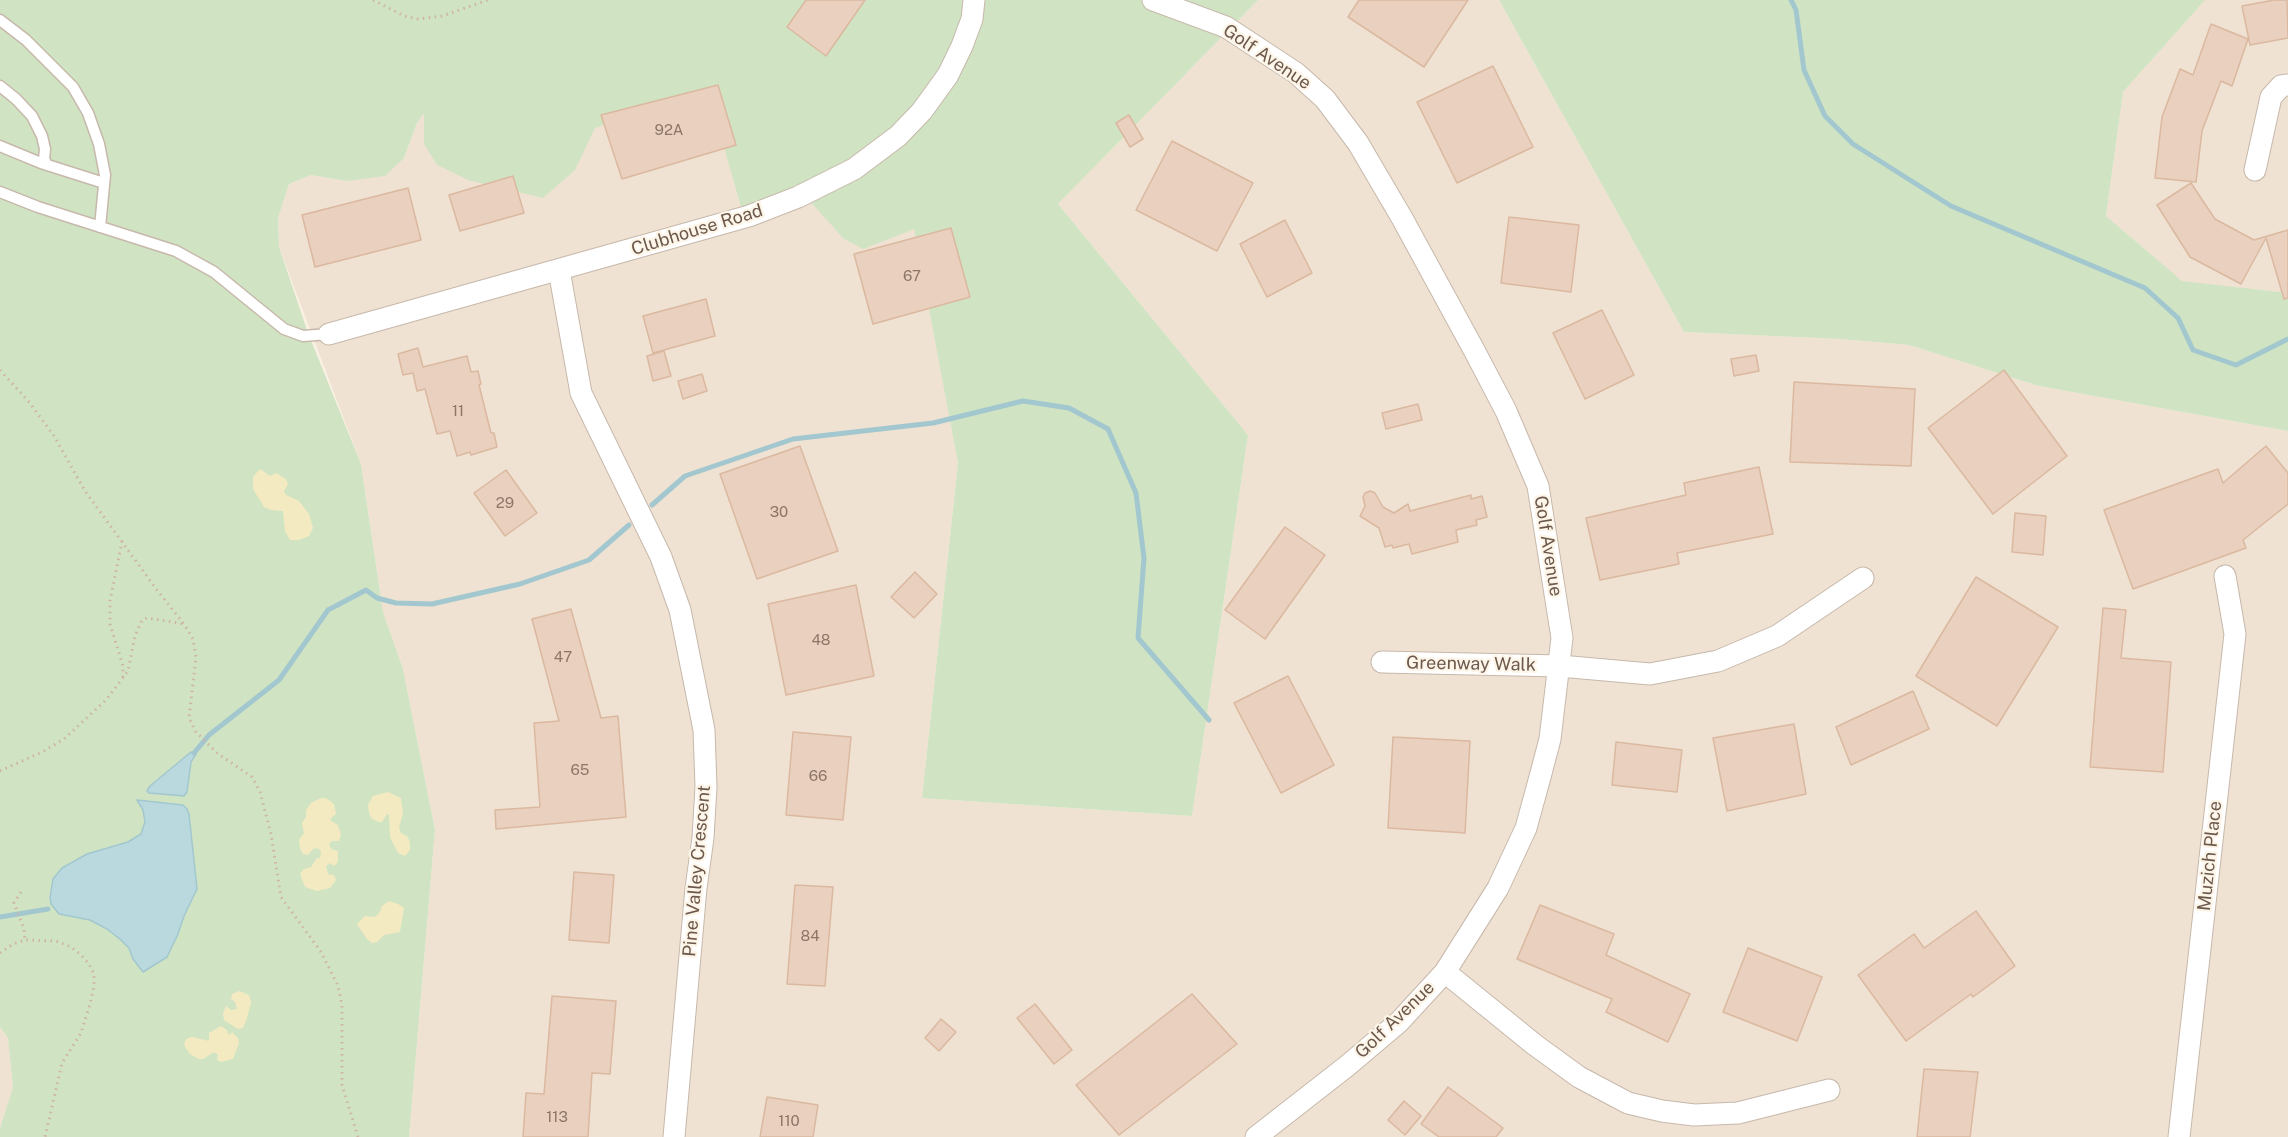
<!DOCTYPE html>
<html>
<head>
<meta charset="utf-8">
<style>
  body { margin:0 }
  canvas { display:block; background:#f9f0e3 }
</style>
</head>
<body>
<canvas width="2288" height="1137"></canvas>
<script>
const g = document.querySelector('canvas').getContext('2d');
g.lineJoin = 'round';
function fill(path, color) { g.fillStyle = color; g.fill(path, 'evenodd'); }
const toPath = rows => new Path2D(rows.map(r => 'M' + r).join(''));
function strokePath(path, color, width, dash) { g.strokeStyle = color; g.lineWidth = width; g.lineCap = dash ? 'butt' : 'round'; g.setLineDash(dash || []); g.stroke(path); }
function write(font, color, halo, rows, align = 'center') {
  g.font = font + ' "Public Sans",sans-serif'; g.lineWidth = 4.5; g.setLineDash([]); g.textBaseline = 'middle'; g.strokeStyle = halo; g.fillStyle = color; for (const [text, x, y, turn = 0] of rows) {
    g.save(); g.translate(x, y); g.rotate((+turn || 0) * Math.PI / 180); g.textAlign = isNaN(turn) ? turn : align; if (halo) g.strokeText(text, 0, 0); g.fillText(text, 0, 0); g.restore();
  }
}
fill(toPath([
  [1258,0,1499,0,1684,332,1841,339,1909,345,2039,386,2288,431,2288,1137,409,1137,435,830,403,669,383,612,361,464,279,247,278,218,289,184,311,175,347,181,404,158,417,123,424,112,524,41,915,228,958,463,922,798,1192,816,1248,435,1058,204],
  [2205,0,2288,0,2288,293,2182,282,2106,216,2123,92],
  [0,1027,8,1038,13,1089,0,1128]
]), '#efe2d2');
fill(toPath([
  [0,0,1258,0,1058,204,1248,435,1192,816,922,798,958,463,914,229,863,249,844,239,807,198,762,213,741,207,720,133,637,113,595,128,575,170,543,198,468,180,437,165,424,144,424,113,417,123,404,158,385,176,347,181,311,175,289,184,278,218,279,247,308,333,361,464,383,612,403,669,435,830,409,1137,0,1137,0,1128,13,1088,8,1038,0,1027],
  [1499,0,2205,0,2123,92,2106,216,2182,281,2288,293,2288,431,2039,386,1909,345,1841,339,1684,332]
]), '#d0e4c3');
fill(toPath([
  [260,469,270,476,276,473,286,479,288,484,284,491,286,495,299,501,309,514,313,528,309,536,299,540,290,540,285,531,283,511,271,510,264,507,253,489,253,477],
  [388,792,401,798,403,813,399,827,401,833,408,837,410,843,410,850,405,856,398,853,390,837,389,815,387,814,382,822,379,822,372,819,369,813,368,805,373,796],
  [321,798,326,798,334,804,336,814,331,818,331,821,338,825,341,835,339,841,332,841,329,844,331,849,338,851,338,862,334,866,330,863,326,866,328,874,334,875,336,880,330,888,317,891,305,887,300,874,304,869,311,867,317,858,320,858,321,852,318,848,313,849,308,855,303,854,300,848,299,840,304,833,302,823,306,817,306,810,311,803],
  [389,901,398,904,404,908,400,932,384,935,377,942,372,943,367,939,357,924,365,916,375,917,380,912,382,906],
  [239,991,249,995,251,1003,246,1021,243,1028,238,1029,224,1020,223,1014,226,1006,231,1010,237,1009,235,1002,231,999,232,994],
  [221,1026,227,1030,228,1034,230,1035,232,1032,238,1038,239,1043,233,1059,221,1062,217,1060,218,1055,214,1052,203,1059,199,1059,190,1054,184,1045,186,1039,192,1037,209,1041,209,1033]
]), '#f4eac1');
const water = toPath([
  [191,752,196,754,191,762,187,792,184,796,149,793,147,791,150,786,191,752],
  [137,800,183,805,187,809,189,814,197,889,184,916,178,934,167,957,143,972,133,959,129,948,121,940,107,929,90,920,59,914,51,904,50,898,53,879,62,868,87,854,128,842,141,834,145,822,143,810,137,800]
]);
fill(water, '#bad9df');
strokePath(water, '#a2c7cf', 1.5);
strokePath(toPath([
  [1791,0,1796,10,1804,70,1825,116,1853,144,1951,206,2145,288,2178,318,2193,350,2236,365,2288,339],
  [652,505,685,476,793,439,933,423,1023,401,1069,408,1108,429,1136,493,1144,558,1138,638,1209,720],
  [194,753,209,735,279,680,328,610,366,590,377,598,396,603,432,604,520,584,589,560,629,525],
  [0,917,48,909]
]), '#a2c7cf', 5);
const building = toPath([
  [806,0,865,0,826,56,787,27,806,0],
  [1359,0,1468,0,1424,67,1348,17,1359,0],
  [2274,0,2287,0,2288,38,2250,45,2242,6,2274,0],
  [2211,24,2248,39,2232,86,2221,81,2202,131,2196,182,2155,178,2162,117,2180,69,2193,75,2211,24],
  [1493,66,1533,147,1457,183,1417,102,1493,66],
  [718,85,736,145,622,179,601,115,718,85],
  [1129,115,1143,139,1130,147,1116,123,1129,115],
  [1172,141,1253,183,1217,251,1136,210,1172,141],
  [513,176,524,213,460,231,449,195,513,176],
  [2191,183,2215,219,2254,240,2288,230,2288,298,2284,299,2266,238,2241,284,2190,257,2157,205,2191,183],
  [408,188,421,240,315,267,302,215,408,188],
  [1509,217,1579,225,1571,292,1501,283,1509,217],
  [1285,220,1312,273,1267,297,1240,244,1285,220],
  [951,228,970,297,873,324,854,254,951,228],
  [706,299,715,336,653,353,643,316,706,299],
  [1602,310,1634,375,1585,399,1553,333,1602,310],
  [418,348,423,367,467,356,471,372,478,371,481,384,479,385,491,433,494,433,497,447,471,455,470,452,457,456,450,431,437,434,425,389,417,391,413,373,403,375,398,354,418,348],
  [664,351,671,376,653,381,647,356,664,351],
  [1756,355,1759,371,1734,376,1731,359,1756,355],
  [2004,370,2067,456,1993,514,1928,428,2004,370],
  [702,374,707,391,683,399,678,381,702,374],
  [1794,382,1915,389,1911,466,1790,462,1794,382],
  [1418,404,1422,420,1386,429,1382,413,1418,404],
  [800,446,838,551,757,579,720,474,800,446],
  [2266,446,2288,473,2288,504,2243,540,2246,548,2133,589,2104,510,2218,469,2223,483,2266,446],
  [1759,467,1773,534,1677,553,1679,564,1600,580,1586,518,1686,495,1684,483,1759,467],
  [506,470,537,513,505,536,474,493,506,470],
  [1370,491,1375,493,1383,507,1394,513,1408,504,1410,511,1471,495,1471,499,1482,496,1487,517,1476,520,1477,525,1456,530,1458,542,1412,554,1409,544,1393,548,1392,545,1385,547,1379,528,1360,516,1365,506,1363,497,1365,493,1370,491],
  [2015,513,2046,516,2043,555,2012,552,2015,513],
  [1285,527,1325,555,1265,639,1225,610,1285,527],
  [915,572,937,594,914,618,891,597,915,572],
  [1976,577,2058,627,1997,726,1916,676,1976,577],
  [856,585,874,676,786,695,768,604,856,585],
  [2103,608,2126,610,2121,658,2171,662,2163,772,2090,767,2103,608],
  [571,609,601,718,618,716,626,817,496,829,495,810,540,807,534,723,559,721,532,619,571,609],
  [1288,676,1334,765,1281,793,1234,703,1288,676],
  [1913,691,1929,729,1851,765,1836,727,1913,691],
  [1794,724,1806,794,1727,811,1713,738,1794,724],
  [793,732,851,737,843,820,786,815,793,732],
  [1393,737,1470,741,1465,833,1388,828,1393,737],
  [1616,742,1682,750,1677,792,1612,785,1616,742],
  [574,872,614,875,609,943,569,940,574,872],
  [795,885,833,887,825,986,787,984,795,885],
  [1540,905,1614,934,1606,955,1690,994,1668,1042,1606,1012,1612,999,1517,959,1540,905],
  [1976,911,2015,966,1973,997,1971,994,1906,1041,1858,975,1914,934,1924,948,1976,911],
  [1748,948,1822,977,1797,1041,1723,1012,1748,948],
  [1192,994,1237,1044,1119,1135,1076,1085,1192,994],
  [552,996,616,1001,610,1074,592,1073,588,1137,523,1137,526,1093,544,1094,552,996],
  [1035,1004,1072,1050,1054,1064,1017,1018,1035,1004],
  [941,1019,956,1032,939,1051,925,1038,941,1019],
  [1924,1069,1978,1072,1970,1137,1917,1137,1924,1069],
  [1448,1087,1503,1128,1496,1137,1439,1137,1421,1124,1448,1087],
  [767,1097,818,1105,813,1137,760,1137,767,1097],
  [1404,1101,1421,1116,1405,1135,1388,1120,1404,1101]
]);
fill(building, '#ead0be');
strokePath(building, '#dbb8a0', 1.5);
const lane = toPath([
  [0,20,26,40,73,87,88,113,99,144,105,175,100,227],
  [0,86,16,99,32,116,42,136,45,149,44,159,47,165],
  [0,146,41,163,104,183],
  [0,192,38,207,176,251,214,272,284,329,303,336,329,334]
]);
const street = toPath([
  [1153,0,1226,27,1296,73,1325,99,1358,143,1402,218,1474,350,1506,411,1538,486,1562,638,1550,739,1540,777,1526,828,1498,888,1445,972,1399,1022,1347,1066,1256,1137],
  [2255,170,2271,97,2281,86,2288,85],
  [559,270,581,393,661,557,680,610,704,730,706,787,703,838,696,888,674,1137],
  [329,334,749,216,798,197,854,169,898,136,922,111,948,75,962,46,972,19,974,0],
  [1382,662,1560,666,1650,674,1718,661,1777,636,1863,578],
  [1445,972,1535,1045,1579,1077,1628,1103,1662,1111,1694,1115,1738,1113,1829,1090],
  [2179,1137,2235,634,2225,576]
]);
strokePath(lane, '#c7b8ab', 13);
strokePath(street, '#c7b8ab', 23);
strokePath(toPath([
  [373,0,404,16,418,19,442,16,488,0],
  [0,370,29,402,54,436,85,491,157,590,184,624,193,639,196,657,189,718,196,732,217,753,252,777,260,792,271,834,281,897,321,952,338,986,342,1005,342,1085,358,1137],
  [122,541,110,601,110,624,123,666,123,677],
  [0,771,42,752,64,739,106,700,128,671,135,636,142,620,147,618,184,624],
  [21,892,14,903,24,929,25,940],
  [0,953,13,944,25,940,56,941,71,947,81,955,89,964,94,974,94,987,90,1004,81,1033,62,1063,45,1137]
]), '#ceb4a2', 3, [1.5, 4.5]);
strokePath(lane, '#fff', 10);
strokePath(street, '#fff', 21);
write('15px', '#8c7668', null, [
  ["92A",669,130],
  ["67",912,276],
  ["11",458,411],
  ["29",505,503],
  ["30",779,512],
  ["48",821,640],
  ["47",563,657],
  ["65",580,770],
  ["66",818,776],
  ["84",810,936],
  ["113",557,1117],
  ["110",789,1121]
]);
write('18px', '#6d584c', '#fcf5e8', [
  ["Golf Avenue",1267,57,34],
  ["Clubhouse Road",697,230,-17],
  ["Golf Avenue",1548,546,81],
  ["Greenway Walk",1471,664,1],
  ["Muzich Place",2210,856,-84],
  ["Pine Valley Crescent",697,871,-85],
  ["Golf Avenue",1395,1020,-44]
]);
</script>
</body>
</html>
